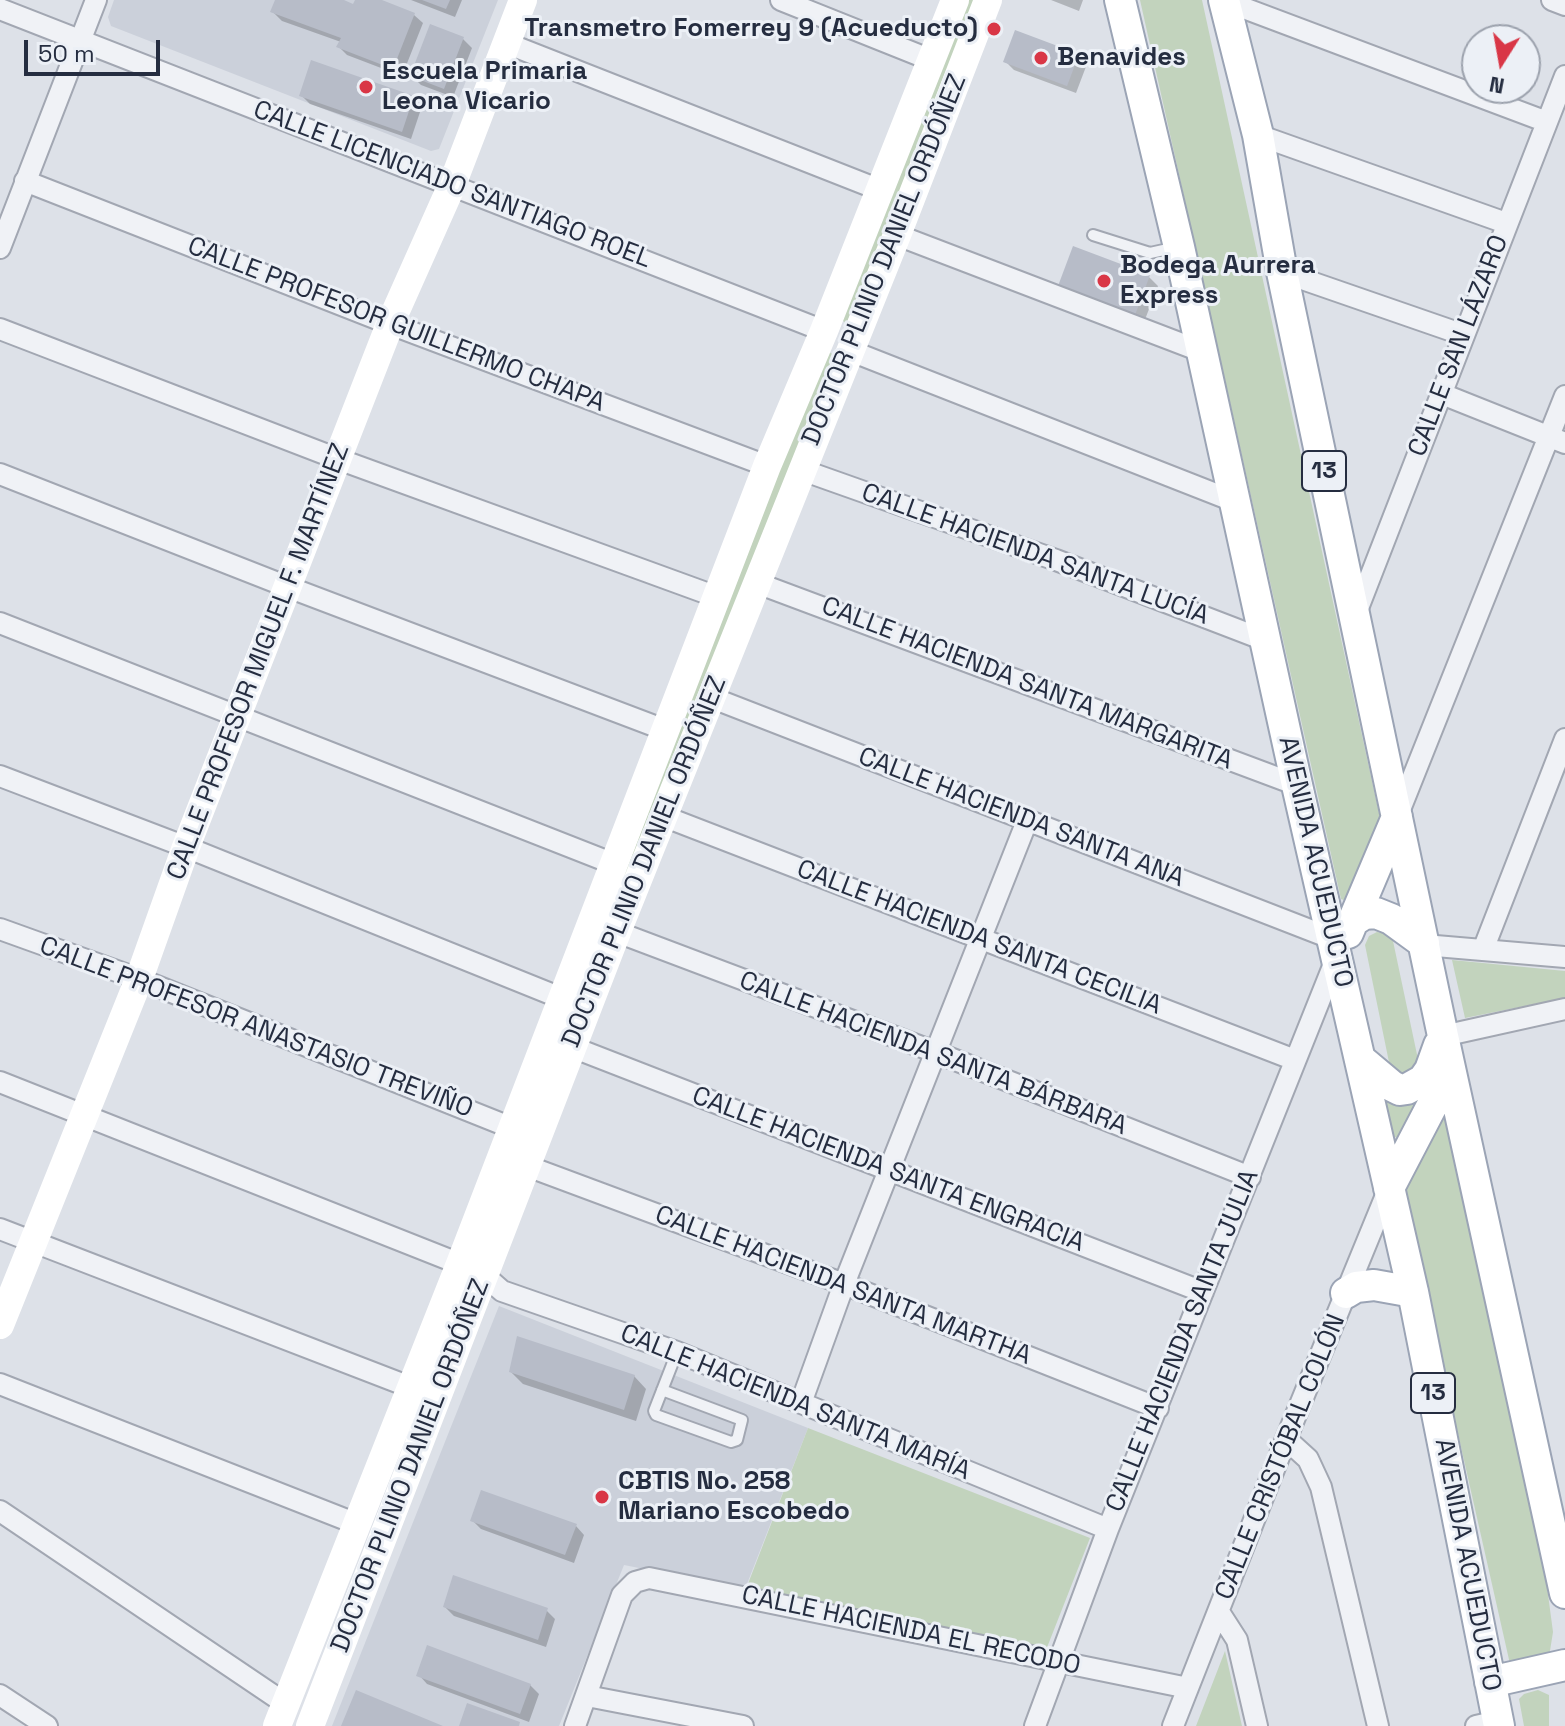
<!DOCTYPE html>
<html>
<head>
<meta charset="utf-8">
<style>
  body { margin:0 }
  #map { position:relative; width:1565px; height:1726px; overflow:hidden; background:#dde1e8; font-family:"Space Grotesk",sans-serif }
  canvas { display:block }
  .north { position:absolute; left:1461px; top:24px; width:80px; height:80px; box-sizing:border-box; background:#ecf0f6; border:2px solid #9ca2ad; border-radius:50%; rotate:191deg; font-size:22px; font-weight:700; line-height:32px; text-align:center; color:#252d40 }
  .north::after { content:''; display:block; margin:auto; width:28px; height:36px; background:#d93646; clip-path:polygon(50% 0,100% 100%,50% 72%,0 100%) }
  .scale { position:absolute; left:24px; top:40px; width:136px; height:36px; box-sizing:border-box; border:4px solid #252d40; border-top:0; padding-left:10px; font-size:24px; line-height:28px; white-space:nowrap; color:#252d40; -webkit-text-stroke:6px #ecf0f6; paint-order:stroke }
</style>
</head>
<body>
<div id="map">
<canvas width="1565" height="1726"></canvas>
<div class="north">N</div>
<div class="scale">50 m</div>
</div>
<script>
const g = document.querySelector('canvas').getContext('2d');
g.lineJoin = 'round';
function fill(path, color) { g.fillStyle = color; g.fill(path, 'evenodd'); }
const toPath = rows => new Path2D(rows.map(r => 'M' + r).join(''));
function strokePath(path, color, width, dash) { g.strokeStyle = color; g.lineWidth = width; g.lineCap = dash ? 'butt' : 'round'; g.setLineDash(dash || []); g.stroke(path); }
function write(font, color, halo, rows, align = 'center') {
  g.font = font + ' "Space Grotesk",sans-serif'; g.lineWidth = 6; g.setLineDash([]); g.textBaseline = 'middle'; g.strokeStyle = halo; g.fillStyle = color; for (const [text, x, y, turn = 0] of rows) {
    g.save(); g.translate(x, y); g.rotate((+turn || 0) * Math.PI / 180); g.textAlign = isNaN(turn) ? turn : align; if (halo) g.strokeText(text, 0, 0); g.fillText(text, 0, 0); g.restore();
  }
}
fill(toPath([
  [114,0,498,0,439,149,431,151,111,26,108,17],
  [499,1306,808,1428,745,1589,624,1565,559,1726,332,1726]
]), '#cbd0da');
fill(toPath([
  [966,0,978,0,846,325,842,319],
  [1140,0,1202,0,1382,827,1347,901,1341,899],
  [829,352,836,356,471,1261,825,354],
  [1377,932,1387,934,1393,941,1419,1064,1404,1078,1390,1067,1365,945,1369,936],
  [1452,960,1565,971,1565,998,1465,1018],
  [1383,1089,1424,1089,1398,1138,1392,1136],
  [1440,1119,1446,1120,1545,1572,1553,1632,1549,1657,1510,1664,1401,1181],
  [808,1428,1090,1538,1046,1650,746,1589],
  [1225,1651,1242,1726,1196,1726],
  [1538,1690,1549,1695,1549,1726,1524,1726,1519,1699,1524,1694]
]), '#c2d3bd');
fill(toPath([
  [277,0,338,0,355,6,357,0,376,0,414,15,423,23,402,76,347,55,339,47,341,42,282,21,273,12],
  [411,0,462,0,455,17],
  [1051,0,1083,0,1079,11],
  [463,39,472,48,453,97,421,85,412,76],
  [1078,56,1087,64,1076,93,1014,70,1005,61],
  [301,95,413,98,422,106,411,139,310,104],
  [1074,249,1149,277,1158,286,1144,322,1069,294],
  [511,1372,634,1376,646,1389,636,1421,523,1384],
  [472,1520,576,1526,584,1535,574,1563,481,1529],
  [445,1607,546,1610,555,1619,546,1647,454,1616],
  [419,1675,530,1685,539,1694,529,1722,427,1684]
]), '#0003');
fill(toPath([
  [275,0,344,0,353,4,355,0,382,0,415,13,393,69,336,47,341,38,270,12],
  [422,0,450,0,446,9],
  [430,24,464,37,444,89,410,76],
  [1015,30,1079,54,1067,86,1003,62],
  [311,60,414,96,402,132,299,96],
  [1073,246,1150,275,1135,315,1058,286],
  [517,1336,635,1375,624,1410,509,1372],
  [481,1490,577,1524,565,1555,470,1521],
  [453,1575,548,1608,538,1640,443,1607],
  [427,1645,531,1684,520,1714,416,1676],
  [356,1690,443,1726,341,1726],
  [467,1703,520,1722,519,1726,459,1726]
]), '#b7bcc8');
const lane = toPath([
  [1093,235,1150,253,1177,247],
  [662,1390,742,1420,737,1440,731,1442,656,1415,654,1411,677,1352]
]);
const street = toPath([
  [781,0,931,60],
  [1552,0,1565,5],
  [1225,1,1547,122],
  [0,9,824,331],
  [506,43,880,190],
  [1258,135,1506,223],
  [25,181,390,324,767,466],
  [897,235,1203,352],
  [0,248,96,0],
  [1282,272,1464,335],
  [0,329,338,459,717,597],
  [851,351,1236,502],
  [1442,394,1565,443],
  [802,470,1056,560,1267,641],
  [0,474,288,587,665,730],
  [757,583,1297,785],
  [1355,616,1565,76],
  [0,623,614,864],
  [710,697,1333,939],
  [0,776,186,847,561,998],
  [663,816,1295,1060],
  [1397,817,1565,396],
  [0,929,139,979,512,1128],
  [617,932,935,1052,1250,1177],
  [1424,945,1565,957],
  [1483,950,1565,739],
  [1443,1036,1565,1009],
  [572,1047,1203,1292],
  [0,1082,460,1264],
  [527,1166,844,1284,1158,1408],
  [0,1229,410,1387],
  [485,1276,502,1291,677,1352,1108,1529],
  [0,1384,357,1524],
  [801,1403,844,1284,1027,821],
  [1286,1439,1308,1459,1321,1487,1378,1726],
  [0,1511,286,1704],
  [1219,1612,1237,1640,1257,1726],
  [0,1695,47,1726],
  [587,1696,743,1726],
  [575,1726,622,1595,635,1582,649,1578,1188,1688],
  [1035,1726,1108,1529,1336,959],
  [1173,1726,1286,1439,1389,1188],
  [1476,1726,1498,1721]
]);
const primary = toPath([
  [1120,0,1179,247,1297,785,1413,1292,1499,1726],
  [1224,0,1258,135,1282,272,1443,1036,1565,1593],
  [1348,933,1353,921,1364,914,1376,913,1391,919,1424,943],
  [1333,939,1353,921,1397,817],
  [1361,1060,1392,1086,1400,1090,1407,1089,1423,1080,1430,1070,1439,1045],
  [1389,1188,1450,1071],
  [1346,1293,1356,1287,1374,1285,1413,1292],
  [1490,1682,1565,1665]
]);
strokePath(lane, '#a2a7b2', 14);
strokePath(street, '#a2a7b2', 24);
strokePath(primary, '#9ba4b5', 34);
strokePath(lane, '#f0f2f6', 10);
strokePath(street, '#f0f2f6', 20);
strokePath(toPath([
  [0,1325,139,979,186,847,390,324,452,185,523,0],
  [277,1726,460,1264,767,466,824,331,955,0],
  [310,1726,617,932,897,235,988,0]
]), '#fff', 28);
strokePath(primary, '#fff', 30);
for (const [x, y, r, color] of [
  [994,29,8,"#d93646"],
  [1041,58,8,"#d93646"],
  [366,87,8,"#d93646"],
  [1104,281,8,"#d93646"],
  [602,1497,8,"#d93646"]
]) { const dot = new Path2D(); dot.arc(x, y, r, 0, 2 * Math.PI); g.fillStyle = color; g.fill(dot); strokePath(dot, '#ecf0f6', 3); }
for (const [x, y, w] of [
  [1324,471,44],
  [1433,1393,44]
]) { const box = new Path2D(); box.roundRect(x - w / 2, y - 20, w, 40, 6); g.fillStyle = '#ecf0f6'; g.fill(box); strokePath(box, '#252d40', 2); }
write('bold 24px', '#252d40', null, [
  ["13",1324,471],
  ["13",1433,1393]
]);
write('bold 26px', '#252d40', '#ecf0f6', [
  ["Transmetro Fomerrey 9 (Acueducto)",978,29,"right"],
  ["Benavides",1057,58],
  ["Escuela Primaria",382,72],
  ["Leona Vicario",382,102],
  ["Bodega Aurrera",1120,266],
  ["Express",1120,296],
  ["CBTIS No. 258",618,1482],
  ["Mariano Escobedo",618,1512]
], 'left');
write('26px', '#252d40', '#ecf0f6', [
  ["CALLE LICENCIADO SANTIAGO ROEL",452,185,21],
  ["DOCTOR PLINIO DANIEL ORDÓÑEZ",885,260,-68],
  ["CALLE PROFESOR GUILLERMO CHAPA",396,325,21],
  ["CALLE SAN LÁZARO",1459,346,-69],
  ["CALLE HACIENDA SANTA LUCÍA",1035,555,20],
  ["CALLE PROFESOR MIGUEL F. MARTÍNEZ",259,662,-69],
  ["CALLE HACIENDA SANTA MARGARITA",1027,684,21],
  ["CALLE HACIENDA SANTA ANA",1021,818,21],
  ["DOCTOR PLINIO DANIEL ORDÓÑEZ",645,862,-68],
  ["AVENIDA ACUEDUCTO",1315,862,77],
  ["CALLE HACIENDA SANTA CECILIA",979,938,21],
  ["CALLE PROFESOR ANASTASIO TREVIÑO",256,1028,21],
  ["CALLE HACIENDA SANTA BÁRBARA",933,1054,21],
  ["CALLE HACIENDA SANTA ENGRACIA",888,1170,21],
  ["CALLE HACIENDA SANTA MARTHA",843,1286,21],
  ["CALLE HACIENDA SANTA JULIA",1183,1341,-68],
  ["CALLE HACIENDA SANTA MARÍA",795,1403,22],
  ["CALLE CRISTÓBAL COLÓN",1281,1457,-68],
  ["DOCTOR PLINIO DANIEL ORDÓÑEZ",411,1466,-69],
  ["AVENIDA ACUEDUCTO",1467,1565,79],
  ["CALLE HACIENDA EL RECODO",911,1631,12]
]);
</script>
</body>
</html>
